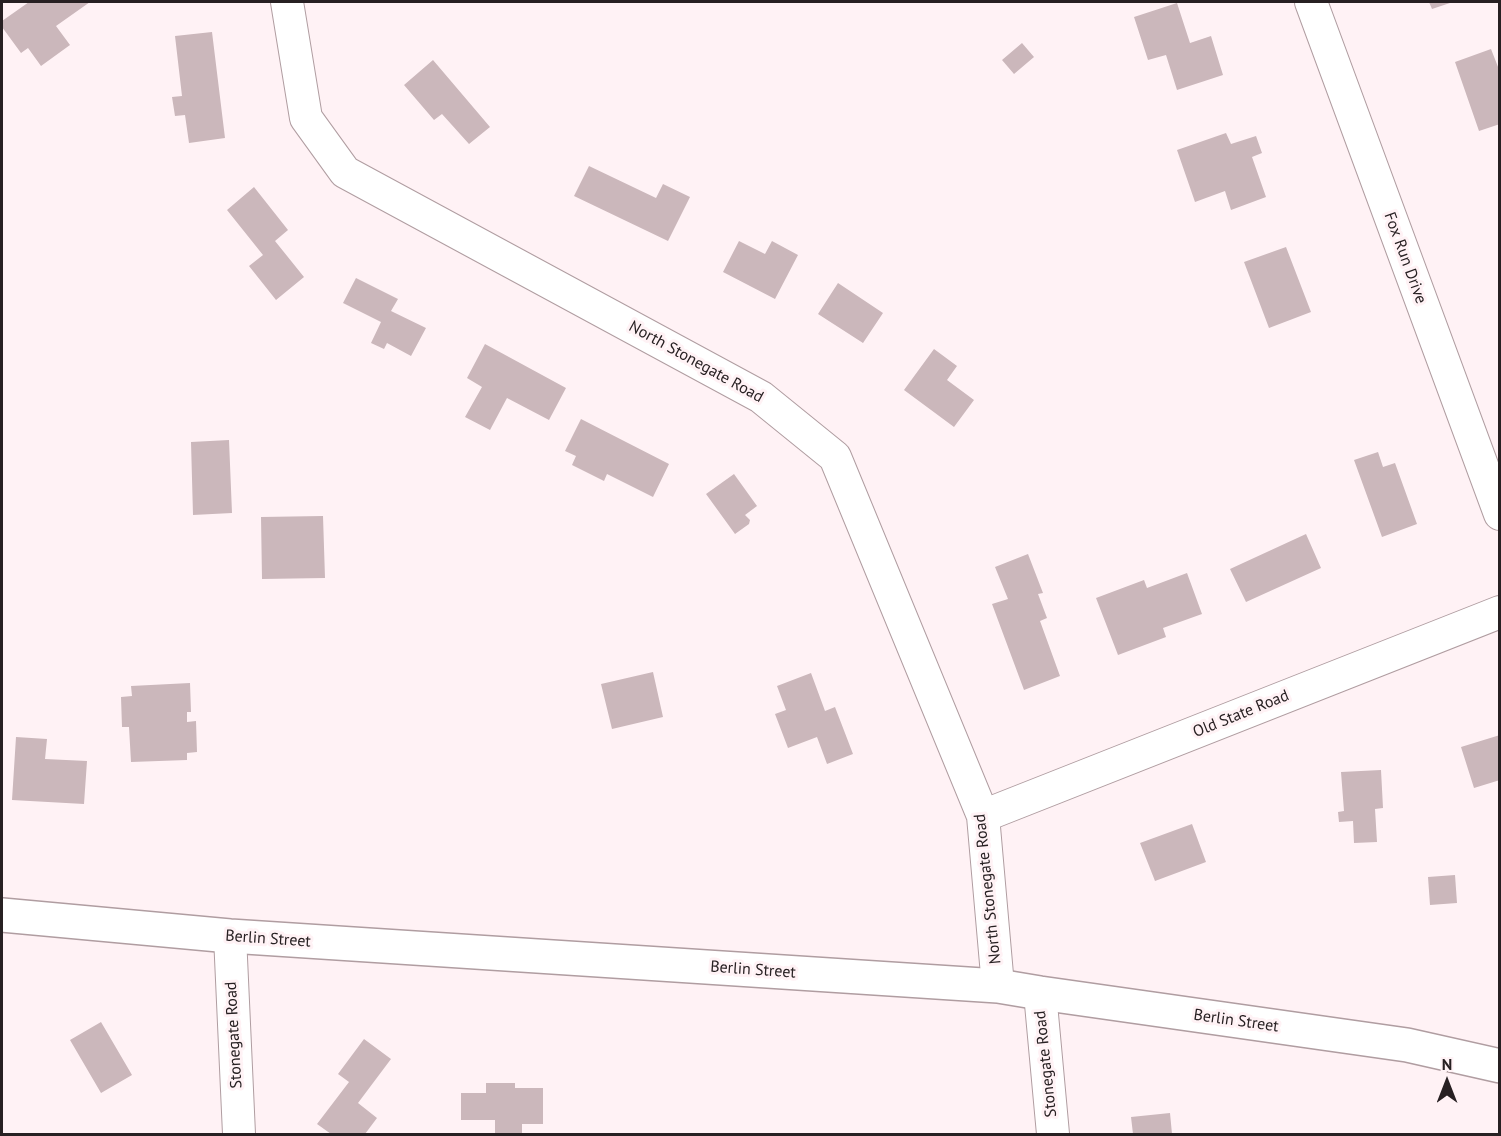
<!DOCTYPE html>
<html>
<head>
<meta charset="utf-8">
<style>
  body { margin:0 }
  #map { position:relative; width:1501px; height:1136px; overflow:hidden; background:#fff2f5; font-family:"PT Sans",sans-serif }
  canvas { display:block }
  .frame { position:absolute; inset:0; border:3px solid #272022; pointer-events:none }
  .north { position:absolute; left:1417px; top:1052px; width:60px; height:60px; -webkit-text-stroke:4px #fff2f5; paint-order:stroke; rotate:0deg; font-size:16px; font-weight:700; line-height:24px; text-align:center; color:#272022 }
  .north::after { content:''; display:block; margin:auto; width:21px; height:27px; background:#272022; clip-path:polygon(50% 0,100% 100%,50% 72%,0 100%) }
</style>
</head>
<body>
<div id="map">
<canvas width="1501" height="1136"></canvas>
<div class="frame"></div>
<div class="north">N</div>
</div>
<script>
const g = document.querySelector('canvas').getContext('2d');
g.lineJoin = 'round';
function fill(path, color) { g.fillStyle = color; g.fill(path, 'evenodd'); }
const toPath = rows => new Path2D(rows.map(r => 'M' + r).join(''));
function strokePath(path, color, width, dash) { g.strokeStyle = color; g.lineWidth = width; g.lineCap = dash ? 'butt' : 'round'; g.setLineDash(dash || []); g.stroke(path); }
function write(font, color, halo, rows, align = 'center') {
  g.font = font + ' "PT Sans",sans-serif'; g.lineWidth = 6; g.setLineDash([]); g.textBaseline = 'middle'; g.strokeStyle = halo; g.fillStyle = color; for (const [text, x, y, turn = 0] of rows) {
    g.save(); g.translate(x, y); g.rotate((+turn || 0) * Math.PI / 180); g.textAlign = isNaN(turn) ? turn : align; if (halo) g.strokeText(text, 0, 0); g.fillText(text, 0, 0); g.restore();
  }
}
fill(toPath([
  [29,2,90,2,56,26,70,45,41,66,28,48,21,53,2,27,2,21],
  [1429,2,1453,2,1432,9],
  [1177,3,1190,43,1211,36,1223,75,1177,90,1166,55,1148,60,1134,17],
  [212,32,225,138,189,143,185,115,175,116,172,97,182,96,175,36],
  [1022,43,1034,57,1014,74,1002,60],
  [1491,49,1500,72,1500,124,1479,131,1455,62],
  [433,60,490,127,469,144,442,114,434,120,404,85],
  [1226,133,1231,144,1256,136,1262,153,1252,157,1266,197,1231,210,1225,191,1195,202,1177,150],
  [589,166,656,198,663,184,690,197,668,241,574,196],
  [254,187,288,230,275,241,304,277,276,300,249,266,263,255,227,210],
  [739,241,765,254,772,241,798,255,775,299,723,272],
  [1286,247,1311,312,1269,328,1244,262],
  [356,278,398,299,391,311,426,328,411,356,387,343,384,349,371,343,381,322,343,303],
  [838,283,883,313,863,343,818,314],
  [485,344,566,388,549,420,507,398,490,430,465,417,482,387,467,378],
  [934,349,957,366,947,380,974,400,954,427,904,390],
  [581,419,669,464,653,497,607,474,604,481,572,465,576,456,565,451],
  [229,440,232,513,193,515,191,442],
  [1378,452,1383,467,1395,463,1417,524,1382,537,1354,460],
  [734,474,757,506,745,515,750,520,749,524,735,534,706,494],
  [323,516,325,578,262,579,261,517],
  [1306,534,1321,568,1246,602,1230,569],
  [1028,554,1043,593,1038,594,1047,618,1040,621,1060,676,1024,690,992,604,1008,599,995,567],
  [1187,573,1202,614,1163,628,1166,637,1118,655,1096,598,1144,580,1147,588],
  [653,672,663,717,612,729,601,684],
  [811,673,825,711,835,707,853,754,827,764,817,737,788,748,775,714,786,710,777,686],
  [190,683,191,712,187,712,187,722,196,721,197,752,187,753,187,760,131,762,129,727,122,727,121,697,132,696,131,686],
  [1500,735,1500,780,1474,788,1461,747],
  [16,737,47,739,45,759,87,761,84,804,12,800],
  [1381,770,1383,808,1375,809,1377,842,1354,843,1353,821,1339,822,1338,812,1344,811,1341,772],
  [1192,824,1206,862,1155,881,1140,843],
  [1455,875,1457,903,1430,905,1428,877],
  [101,1022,132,1075,101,1093,70,1040],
  [364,1039,391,1059,358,1103,377,1118,365,1134,331,1134,317,1124,349,1082,338,1074],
  [486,1083,515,1083,515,1088,543,1088,543,1124,522,1124,522,1134,495,1134,495,1120,461,1120,461,1093,486,1093],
  [1170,1113,1172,1134,1133,1134,1131,1117]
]), '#cbb7bb');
const minor = toPath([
  [287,2,306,118,345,172,761,397,835,457,983,816,998,986],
  [1311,2,1500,514],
  [983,816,1500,612],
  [230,936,239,1134],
  [1040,993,1053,1134]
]);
const secondary = toPath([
  [2,915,230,936,998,986,1040,993,1407,1045,1500,1066]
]);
strokePath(minor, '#b09da1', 34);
strokePath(secondary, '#b09da1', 36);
strokePath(minor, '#fff', 32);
strokePath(secondary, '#fff', 33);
write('16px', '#272022', '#fff2f5', [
  ["Fox Run Drive",1405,258,70],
  ["North Stonegate Road",696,362,29],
  ["Old State Road",1241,714,-22],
  ["North Stonegate Road",988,889,-96],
  ["Berlin Street",268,939,4],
  ["Berlin Street",753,970,4],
  ["Berlin Street",1236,1021,8],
  ["Stonegate Road",234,1035,-93],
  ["Stonegate Road",1046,1064,-96]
]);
</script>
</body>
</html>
